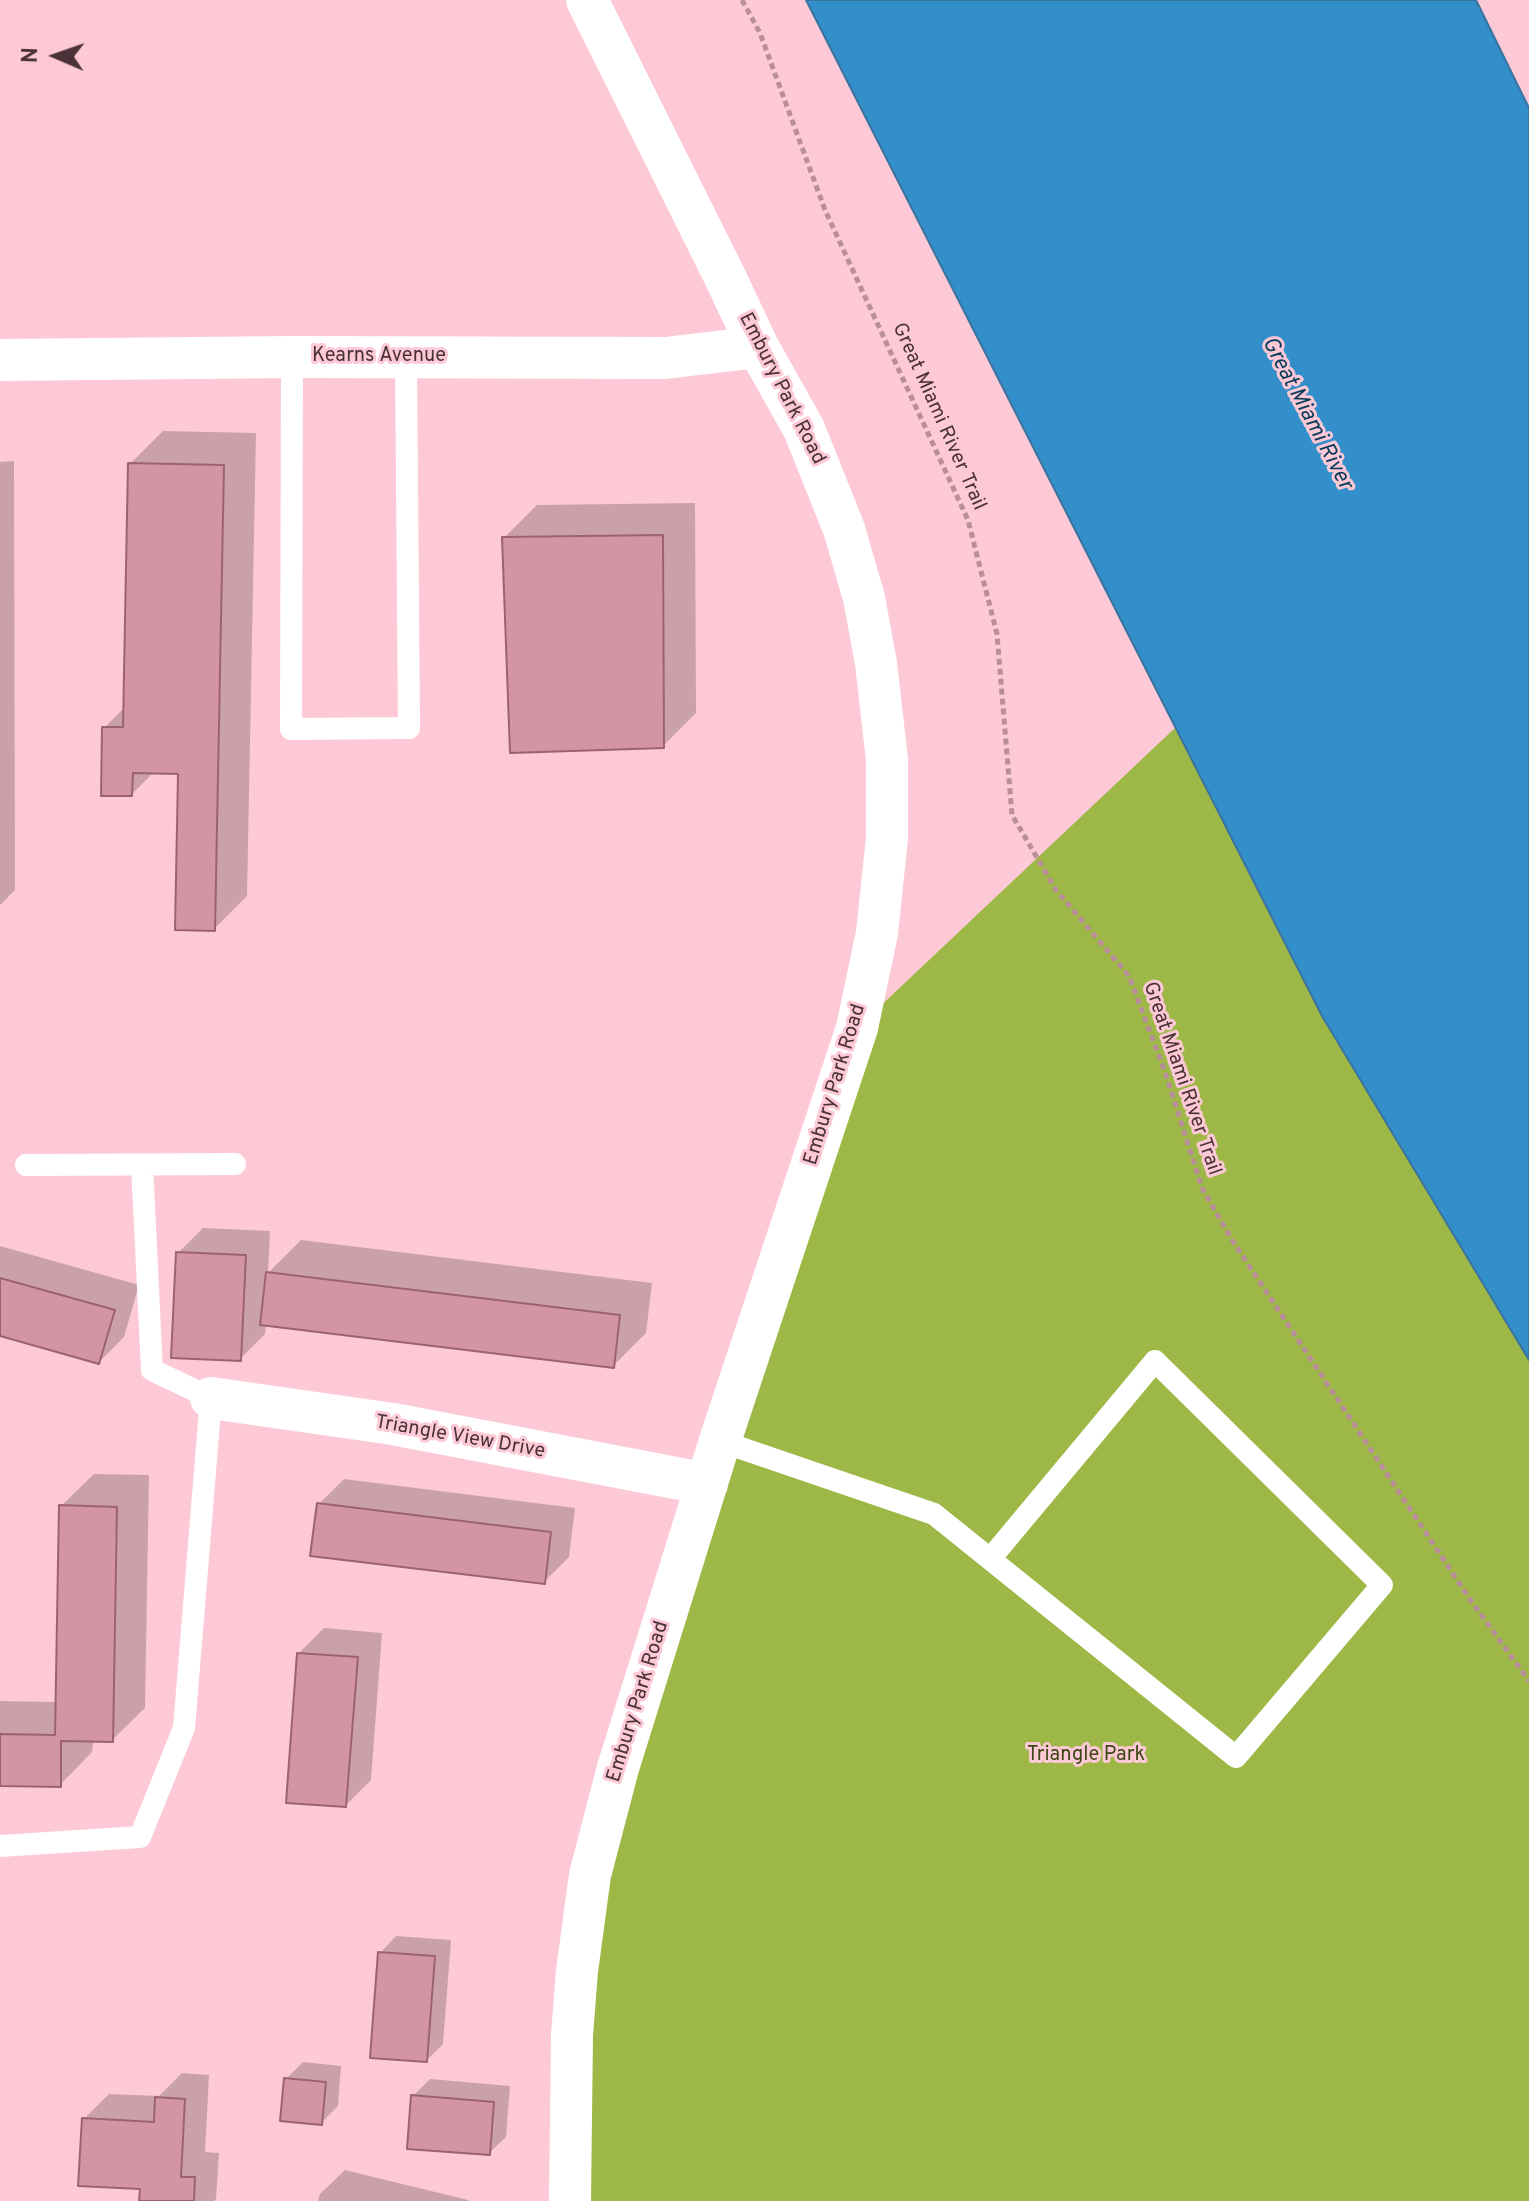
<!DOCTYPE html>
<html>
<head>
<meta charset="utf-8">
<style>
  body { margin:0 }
  #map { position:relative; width:1529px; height:2201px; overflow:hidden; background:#fdc9d6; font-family:Overpass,sans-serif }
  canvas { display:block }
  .north { position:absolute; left:16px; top:16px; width:80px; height:80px; -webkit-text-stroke:6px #fdc9d6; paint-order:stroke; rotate:272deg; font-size:22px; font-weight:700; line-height:32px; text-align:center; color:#4b3138 }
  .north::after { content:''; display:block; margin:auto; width:28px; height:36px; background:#4b3138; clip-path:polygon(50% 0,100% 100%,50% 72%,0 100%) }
</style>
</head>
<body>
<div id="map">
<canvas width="1529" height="2201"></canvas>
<div class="north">N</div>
</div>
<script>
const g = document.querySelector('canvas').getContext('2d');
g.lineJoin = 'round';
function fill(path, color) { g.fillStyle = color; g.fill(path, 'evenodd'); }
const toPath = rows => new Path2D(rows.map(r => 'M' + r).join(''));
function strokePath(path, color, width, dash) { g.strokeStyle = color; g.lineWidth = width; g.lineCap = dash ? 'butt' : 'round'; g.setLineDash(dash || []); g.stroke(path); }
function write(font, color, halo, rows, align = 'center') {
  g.font = font + ' Overpass,sans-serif'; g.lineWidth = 6; g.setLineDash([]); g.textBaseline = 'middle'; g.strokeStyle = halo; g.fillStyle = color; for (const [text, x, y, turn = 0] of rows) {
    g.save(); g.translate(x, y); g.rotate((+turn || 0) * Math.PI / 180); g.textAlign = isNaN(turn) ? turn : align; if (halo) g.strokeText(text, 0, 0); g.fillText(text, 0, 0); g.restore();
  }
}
fill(toPath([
  [1176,727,1322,1017,1529,1360,1529,2201,570,2201,577,1971,857,1028]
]), '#9eb847');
const water = toPath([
  [806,0,1476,0,1529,108,1529,1360,1322,1016,806,0]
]);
fill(water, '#338fca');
strokePath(water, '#3a739e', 2);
fill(toPath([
  [163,431,256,433,247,896,214,929,180,772,155,771,132,794,104,728,125,707,130,464],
  [14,461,15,890,0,905,0,462],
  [695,503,696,713,663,746,504,538,537,505],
  [203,1228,270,1231,268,1273,301,1240,652,1283,646,1333,613,1366,266,1324,265,1334,240,1359,178,1253],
  [0,1246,139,1285,124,1337,99,1362,0,1334],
  [94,1474,149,1475,145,1708,112,1740,93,1740,92,1752,60,1785,0,1784,0,1701,57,1702,61,1506],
  [344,1479,575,1508,569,1557,544,1582,319,1504],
  [324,1628,382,1633,371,1780,346,1805,299,1653],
  [396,1936,451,1940,443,2044,427,2060,380,1953],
  [303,2062,341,2066,338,2106,321,2123,286,2079],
  [182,2073,209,2075,205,2152,219,2153,216,2199,214,2201,141,2201,142,2187,84,2119,109,2094,159,2096],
  [430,2079,510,2086,506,2137,489,2153,413,2096],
  [345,2170,468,2200,468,2201,318,2201,320,2194]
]), '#0003');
const building = toPath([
  [128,463,224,465,215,931,175,930,178,774,133,773,132,796,101,796,102,727,123,727,128,463],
  [663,535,664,748,510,753,502,537,663,535],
  [176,1252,246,1255,241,1361,171,1358,176,1252],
  [266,1272,620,1315,614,1368,260,1325,266,1272],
  [0,1278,115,1310,99,1364,0,1336,0,1278],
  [317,1503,551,1532,545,1584,310,1556,317,1503],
  [59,1505,117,1507,113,1742,61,1741,61,1787,0,1786,0,1734,55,1735,59,1505],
  [297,1653,358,1657,346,1807,286,1803,297,1653],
  [378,1952,435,1956,427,2062,370,2058,378,1952],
  [284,2078,326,2082,322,2125,280,2121,284,2078],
  [411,2095,494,2102,490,2155,407,2149,411,2095],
  [155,2097,185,2099,181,2177,195,2177,194,2201,139,2201,140,2189,78,2186,82,2118,154,2122,155,2097]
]);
fill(building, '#d395a6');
strokePath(building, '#9c6273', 2);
strokePath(toPath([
  [742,0,760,33,825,210,968,520,997,634,1012,815,1056,890,1129,976,1165,1072,1202,1188,1232,1240,1469,1598,1529,1681]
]), '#b88e98', 5, [6, 4]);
strokePath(toPath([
  [292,357,291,729,409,728,406,358],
  [26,1165,235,1164],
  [720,1441,934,1514,1236,1757,1382,1585,1155,1361,990,1559],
  [0,1846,140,1837,184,1728,211,1398,152,1370,142,1165]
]), '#fff', 22);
strokePath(toPath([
  [0,360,292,357,665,358,758,347],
  [211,1398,393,1424,707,1484],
  [570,2201,572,2035,577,1971,590,1875,618,1768,720,1441,857,1028,877,933,887,838,887,760,876,663,864,598,844,529,804,429,758,347,725,277,587,0]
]), '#fff', 42);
write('20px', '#4b3138', '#fdc9d6', [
  ["Kearns Avenue",379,357],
  ["Embury Park Road",781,389,63],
  ["Great Miami River Trail",938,417,66],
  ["Great Miami River Trail",1181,1079,71],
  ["Embury Park Road",836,1085,-73],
  ["Triangle View Drive",460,1438,10],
  ["Embury Park Road",639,1702,-73]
]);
write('20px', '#3a4614', '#fdc9d6', [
  ["Triangle Park",1086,1756]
]);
write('italic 22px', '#073b59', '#fdc9d6', [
  ["Great Miami River",1306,414,62]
]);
</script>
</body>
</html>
